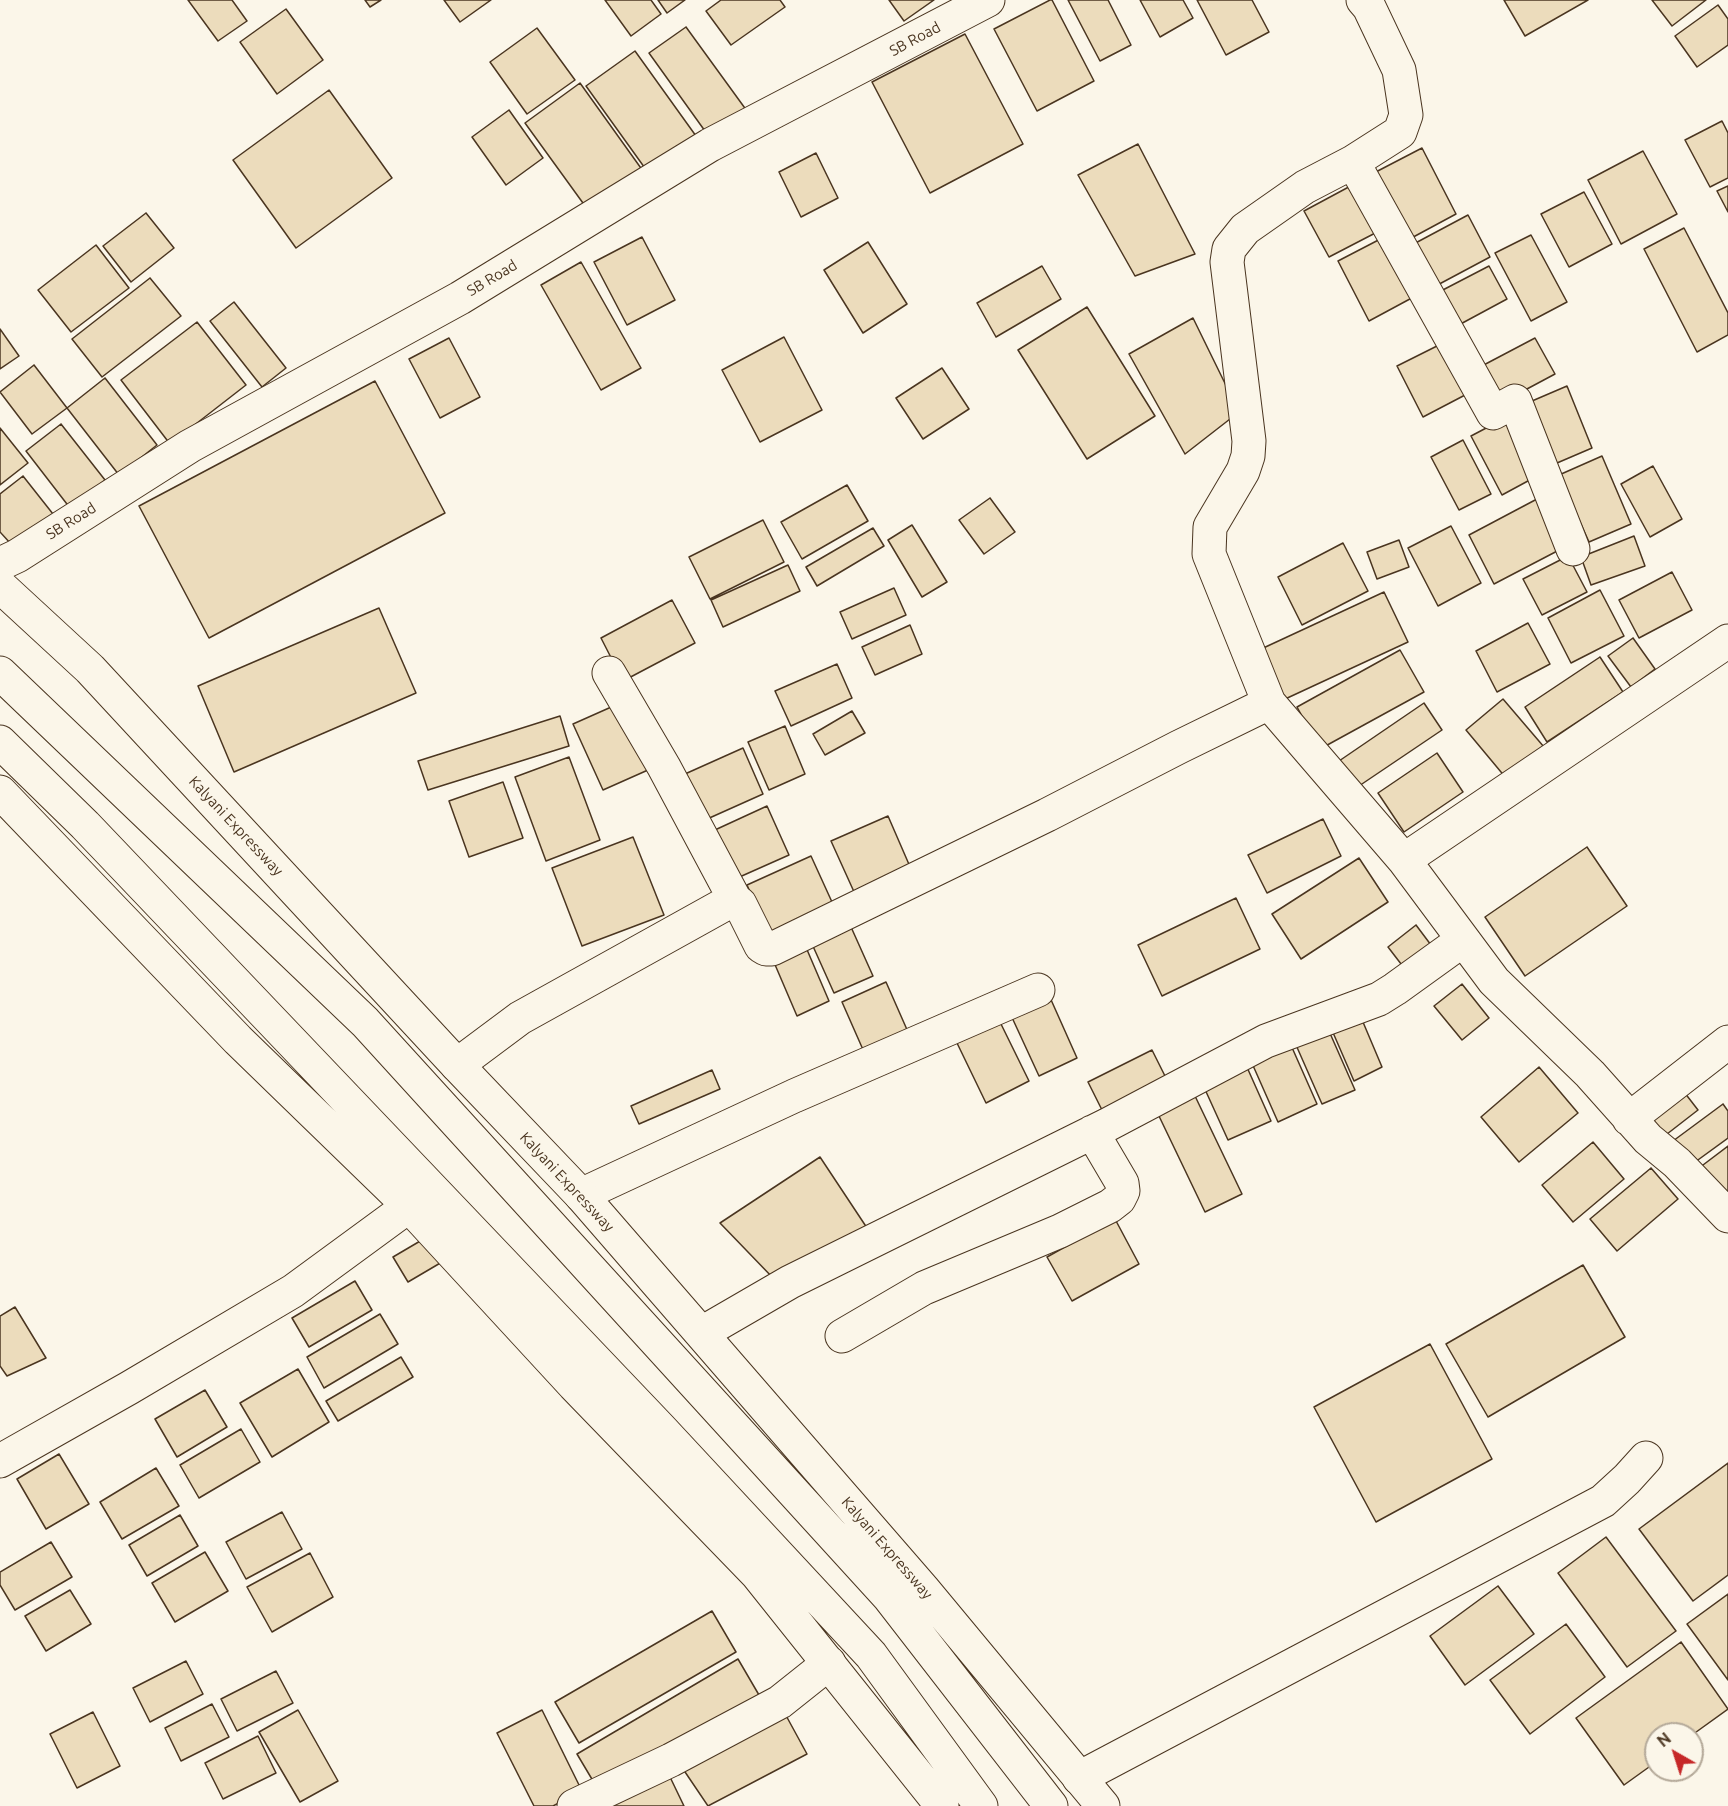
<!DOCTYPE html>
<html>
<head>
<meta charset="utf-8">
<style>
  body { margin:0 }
  #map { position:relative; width:1728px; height:1806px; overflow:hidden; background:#fbf6e9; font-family:Ubuntu,sans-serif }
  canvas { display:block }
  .north { position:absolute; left:1644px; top:1722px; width:60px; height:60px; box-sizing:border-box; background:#fbf6e9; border:2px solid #b4a999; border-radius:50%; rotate:321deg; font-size:16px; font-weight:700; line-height:24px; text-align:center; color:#4a3520 }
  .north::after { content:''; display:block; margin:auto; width:21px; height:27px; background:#c62828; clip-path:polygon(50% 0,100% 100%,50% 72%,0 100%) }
</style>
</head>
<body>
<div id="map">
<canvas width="1728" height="1806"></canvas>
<div class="north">N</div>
</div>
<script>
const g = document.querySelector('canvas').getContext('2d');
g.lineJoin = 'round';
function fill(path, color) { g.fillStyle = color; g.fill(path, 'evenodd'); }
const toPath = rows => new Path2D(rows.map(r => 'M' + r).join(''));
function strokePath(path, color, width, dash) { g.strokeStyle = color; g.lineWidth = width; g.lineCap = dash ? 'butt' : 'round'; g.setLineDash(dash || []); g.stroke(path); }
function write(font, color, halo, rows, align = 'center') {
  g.font = font + ' Ubuntu,sans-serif'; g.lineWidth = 4.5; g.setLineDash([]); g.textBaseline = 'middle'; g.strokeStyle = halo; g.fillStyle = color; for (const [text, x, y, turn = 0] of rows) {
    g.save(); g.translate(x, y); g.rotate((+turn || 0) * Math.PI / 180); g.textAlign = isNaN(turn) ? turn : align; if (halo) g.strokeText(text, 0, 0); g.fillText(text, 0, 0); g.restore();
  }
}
const building = toPath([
  [188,0,232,0,247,21,218,41,188,0],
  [365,0,381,0,370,7,365,0],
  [444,0,491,0,460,22,444,0],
  [605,0,651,0,661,14,631,36,605,0],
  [658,0,685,0,667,13,658,0],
  [721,0,780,0,785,7,731,45,706,11,721,0],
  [889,0,934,0,904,21,889,0],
  [1050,0,1052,0,1094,81,1037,111,994,29,1050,0],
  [1068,0,1108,0,1131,45,1100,61,1068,0],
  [1140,0,1183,0,1193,18,1160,37,1140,0],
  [1197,0,1252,0,1269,32,1226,55,1197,0],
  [1504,0,1588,0,1525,36,1504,0],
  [1652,0,1706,0,1672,26,1652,0],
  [1718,5,1728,19,1728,45,1697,67,1675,36,1718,5],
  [286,9,323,60,277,94,240,42,286,9],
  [686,27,747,111,710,138,649,53,686,27],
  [537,28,575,80,527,114,490,62,537,28],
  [965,34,1023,144,930,193,872,82,965,34],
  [635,51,696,136,647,171,586,86,635,51],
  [580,83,643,171,588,210,525,123,580,83],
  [329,90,392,178,296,248,233,160,329,90],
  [509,110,543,158,506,185,472,137,509,110],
  [1722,121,1728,133,1728,178,1710,187,1685,140,1722,121],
  [1138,144,1195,254,1135,276,1078,175,1138,144],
  [1422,148,1456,214,1404,242,1370,175,1422,148],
  [1643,151,1677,214,1621,244,1588,180,1643,151],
  [816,153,838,198,801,217,779,172,816,153],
  [1358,182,1383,229,1329,257,1304,211,1358,182],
  [1728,186,1728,212,1717,191,1728,186],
  [1584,192,1612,244,1569,267,1541,214,1584,192],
  [146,213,174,248,131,282,103,246,146,213],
  [1468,215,1490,257,1430,289,1408,247,1468,215],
  [1684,228,1728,313,1728,335,1697,352,1644,249,1684,228],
  [1390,234,1421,293,1369,321,1338,261,1390,234],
  [1531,235,1567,302,1531,321,1495,253,1531,235],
  [642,237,675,300,627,325,594,262,642,237],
  [868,242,907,304,863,333,824,270,868,242],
  [96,245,129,288,71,332,38,290,96,245],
  [581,262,641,368,601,390,541,285,581,262],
  [1042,266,1061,299,996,337,977,303,1042,266],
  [1489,266,1507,299,1455,327,1437,293,1489,266],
  [150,278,181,316,102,377,72,339,150,278],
  [234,302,286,368,262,387,210,321,234,302],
  [1087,307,1155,416,1087,459,1018,350,1087,307],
  [1193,318,1239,412,1185,454,1129,354,1193,318],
  [197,322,246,385,170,444,121,380,197,322],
  [0,329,19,356,0,369,0,329],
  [784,337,822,410,760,442,722,370,784,337],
  [449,338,480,397,440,418,409,359,449,338],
  [1535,338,1555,374,1497,405,1478,368,1535,338],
  [1441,344,1467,394,1423,417,1397,366,1441,344],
  [34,365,67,408,32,434,0,392,34,365],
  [942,368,969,409,923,439,896,398,942,368],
  [105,378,157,445,119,475,67,408,105,378],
  [375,381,445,513,209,638,139,506,375,381],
  [1567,386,1592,448,1550,466,1525,404,1567,386],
  [1509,416,1539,475,1502,495,1471,436,1509,416],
  [61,424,105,480,70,508,26,451,61,424],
  [0,428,28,463,0,485,0,428],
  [1463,440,1491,494,1459,510,1431,457,1463,440],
  [1602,456,1631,524,1589,542,1559,475,1602,456],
  [1653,466,1682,519,1650,537,1621,484,1653,466],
  [23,476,53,514,11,544,0,532,0,494,23,476],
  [847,485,868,521,802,559,781,522,847,485],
  [990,498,1015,532,984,554,959,520,990,498],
  [1537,499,1563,548,1494,584,1469,535,1537,499],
  [763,520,784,562,710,599,689,557,763,520],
  [912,525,947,582,922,597,888,540,912,525],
  [1451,526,1481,583,1438,606,1408,548,1451,526],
  [873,528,884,546,817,586,806,567,873,528],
  [1634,536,1645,566,1591,585,1581,557,1634,536],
  [1399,540,1409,567,1377,579,1367,552,1399,540],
  [1343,543,1368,591,1302,625,1278,577,1343,543],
  [1568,556,1587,592,1542,615,1523,579,1568,556],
  [788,565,800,591,723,627,711,600,788,565],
  [1672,572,1692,610,1639,638,1619,600,1672,572],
  [894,588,906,615,852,639,840,612,894,588],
  [1600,590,1624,636,1571,663,1548,618,1600,590],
  [1384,592,1408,642,1283,700,1259,650,1384,592],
  [672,600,695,643,623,681,601,638,672,600],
  [379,608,416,693,234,772,198,686,379,608],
  [1528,623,1550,664,1497,692,1476,651,1528,623],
  [910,625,922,654,875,675,862,647,910,625],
  [1633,638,1655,669,1631,687,1608,656,1633,638],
  [1400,650,1424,692,1320,749,1297,707,1400,650],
  [1600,657,1623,692,1547,742,1525,707,1600,657],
  [837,664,852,698,791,726,775,691,837,664],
  [1503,699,1544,747,1506,778,1466,730,1503,699],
  [1424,703,1442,730,1356,788,1339,761,1424,703],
  [618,704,648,770,603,790,573,724,618,704],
  [852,711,865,733,825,755,813,734,852,711],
  [560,716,569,746,428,790,418,761,560,716],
  [785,726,805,774,769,790,748,742,785,726],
  [743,748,763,794,696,824,676,778,743,748],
  [1437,753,1463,792,1404,832,1378,793,1437,753],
  [569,757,600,840,546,861,515,777,569,757],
  [503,782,523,838,469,857,449,801,503,782],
  [767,806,789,855,726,883,704,835,767,806],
  [888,816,911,869,855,894,831,841,888,816],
  [1323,819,1341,856,1267,893,1248,855,1323,819],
  [633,837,664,915,582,946,552,868,633,837],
  [1587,847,1627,906,1525,976,1485,917,1587,847],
  [811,856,837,913,772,942,747,885,811,856],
  [1359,858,1388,902,1301,959,1272,914,1359,858],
  [1236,898,1260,949,1162,996,1138,945,1236,898],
  [1416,925,1437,953,1408,973,1388,947,1416,925],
  [851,927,873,976,834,993,812,944,851,927],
  [805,945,829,1001,797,1016,773,960,805,945],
  [886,982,912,1041,868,1061,842,1002,886,982],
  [1462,984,1489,1018,1462,1040,1434,1006,1462,984],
  [1048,993,1077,1058,1039,1076,1009,1011,1048,993],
  [1360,1015,1382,1067,1354,1081,1331,1028,1360,1015],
  [1000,1022,1029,1081,986,1103,957,1043,1000,1022],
  [1329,1031,1355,1090,1322,1104,1296,1045,1329,1031],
  [1290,1043,1317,1104,1278,1122,1251,1061,1290,1043],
  [1152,1050,1170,1086,1106,1118,1088,1082,1152,1050],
  [1246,1065,1271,1121,1228,1140,1203,1085,1246,1065],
  [1539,1067,1578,1113,1519,1162,1481,1117,1539,1067],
  [712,1070,720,1089,639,1124,631,1106,712,1070],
  [1681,1088,1698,1110,1658,1141,1641,1119,1681,1088],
  [1195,1096,1242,1194,1205,1212,1158,1114,1195,1096],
  [1723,1104,1728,1111,1728,1138,1691,1165,1673,1141,1723,1104],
  [1593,1142,1624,1179,1573,1222,1542,1185,1593,1142],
  [1728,1146,1728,1207,1699,1168,1728,1146],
  [820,1157,873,1237,774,1279,720,1223,820,1157],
  [1651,1168,1678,1199,1617,1251,1590,1219,1651,1168],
  [1115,1219,1139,1264,1072,1301,1047,1257,1115,1219],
  [427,1237,442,1262,408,1282,393,1257,427,1237],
  [1583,1265,1625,1337,1488,1417,1446,1344,1583,1265],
  [355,1281,372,1310,309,1347,292,1318,355,1281],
  [15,1307,46,1358,7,1376,0,1366,0,1316,15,1307],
  [380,1314,398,1344,324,1388,307,1357,380,1314],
  [1430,1344,1492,1459,1376,1522,1314,1407,1430,1344],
  [401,1357,413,1377,338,1421,326,1401,401,1357],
  [298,1369,329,1422,272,1457,240,1403,298,1369],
  [205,1390,227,1427,177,1457,155,1419,205,1390],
  [241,1429,260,1462,199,1498,180,1465,241,1429],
  [59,1454,89,1504,46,1529,17,1479,59,1454],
  [1728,1463,1728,1575,1693,1601,1639,1529,1728,1463],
  [156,1468,179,1506,122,1539,100,1502,156,1468],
  [282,1512,302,1549,246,1579,226,1542,282,1512],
  [180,1515,198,1546,147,1576,129,1545,180,1515],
  [1606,1537,1676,1631,1627,1667,1558,1573,1606,1537],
  [51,1542,72,1577,15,1610,0,1585,0,1572,51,1542],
  [205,1552,228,1591,175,1622,152,1583,205,1552],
  [310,1553,333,1597,272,1632,247,1587,310,1553],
  [1498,1586,1534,1634,1465,1685,1430,1636,1498,1586],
  [70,1590,91,1624,46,1651,25,1616,70,1590],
  [1728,1594,1728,1680,1687,1624,1728,1594],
  [712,1611,736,1652,579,1743,555,1702,712,1611],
  [1566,1624,1605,1677,1530,1734,1490,1680,1566,1624],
  [1681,1642,1728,1709,1692,1735,1656,1734,1656,1762,1624,1785,1576,1718,1681,1642],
  [738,1659,759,1695,599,1791,577,1754,738,1659],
  [186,1661,203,1694,150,1722,133,1688,186,1661],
  [276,1671,293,1703,237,1731,221,1699,276,1671],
  [212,1704,229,1737,181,1761,165,1728,212,1704],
  [298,1710,338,1781,300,1802,259,1732,298,1710],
  [542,1710,582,1791,553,1806,534,1806,497,1733,542,1710],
  [783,1710,807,1754,708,1806,681,1766,783,1710],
  [93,1712,120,1766,77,1788,50,1734,93,1712],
  [258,1736,276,1773,223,1799,205,1763,258,1736],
  [670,1777,684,1806,608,1806,670,1777]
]);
fill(building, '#ecdcbc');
strokePath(building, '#4a3520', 1.5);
const minor = toPath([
  [1363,0,1369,7,1399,70,1406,115,1400,132,1353,162,1305,187,1245,229,1229,249,1227,262,1249,441,1248,456,1243,471,1210,527,1209,554,1269,703,1404,860,1494,981,1590,1074,1648,1139,1677,1163,1728,1216],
  [1353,162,1493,413,1515,401,1573,549],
  [0,564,17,556,190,446,460,298,710,145,988,0],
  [609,673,664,767,735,900],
  [1404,860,1728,641],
  [457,1065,520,1018,727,903,735,900,740,904,761,946,766,949,772,949,1047,815,1179,747,1269,703],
  [1629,1119,1728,1042],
  [581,1195,794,1096,1038,990],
  [702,1333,790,1282,1107,1125,1266,1041,1379,999,1395,989,1463,940],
  [842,1336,924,1288,1060,1231,1110,1206,1119,1199,1123,1191,1122,1183,1092,1132],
  [0,1461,129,1388,293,1291,409,1206],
  [1079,1778,1603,1501,1627,1479,1646,1458],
  [574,1806,671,1760,780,1702,829,1663]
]);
const highway = toPath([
  [0,586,90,669,457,1065,581,1195,923,1589,1103,1806],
  [0,673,365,1022,889,1597,1051,1806],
  [0,742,85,825,660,1428,871,1655,981,1806],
  [0,792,238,1040,409,1206,574,1385,757,1574,942,1806]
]);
strokePath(minor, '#4a3520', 35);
strokePath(highway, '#4a3520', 35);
strokePath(minor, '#fbf6e9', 33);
strokePath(highway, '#fbf6e9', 33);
write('15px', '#4a3520', '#fbf6e9', [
  ["SB Road",915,39,-28],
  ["SB Road",492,278,-31],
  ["SB Road",71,521,-32],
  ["Kalyani Expressway",236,826,47],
  ["Kalyani Expressway",567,1182,47],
  ["Kalyani Expressway",887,1548,49]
]);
</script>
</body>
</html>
